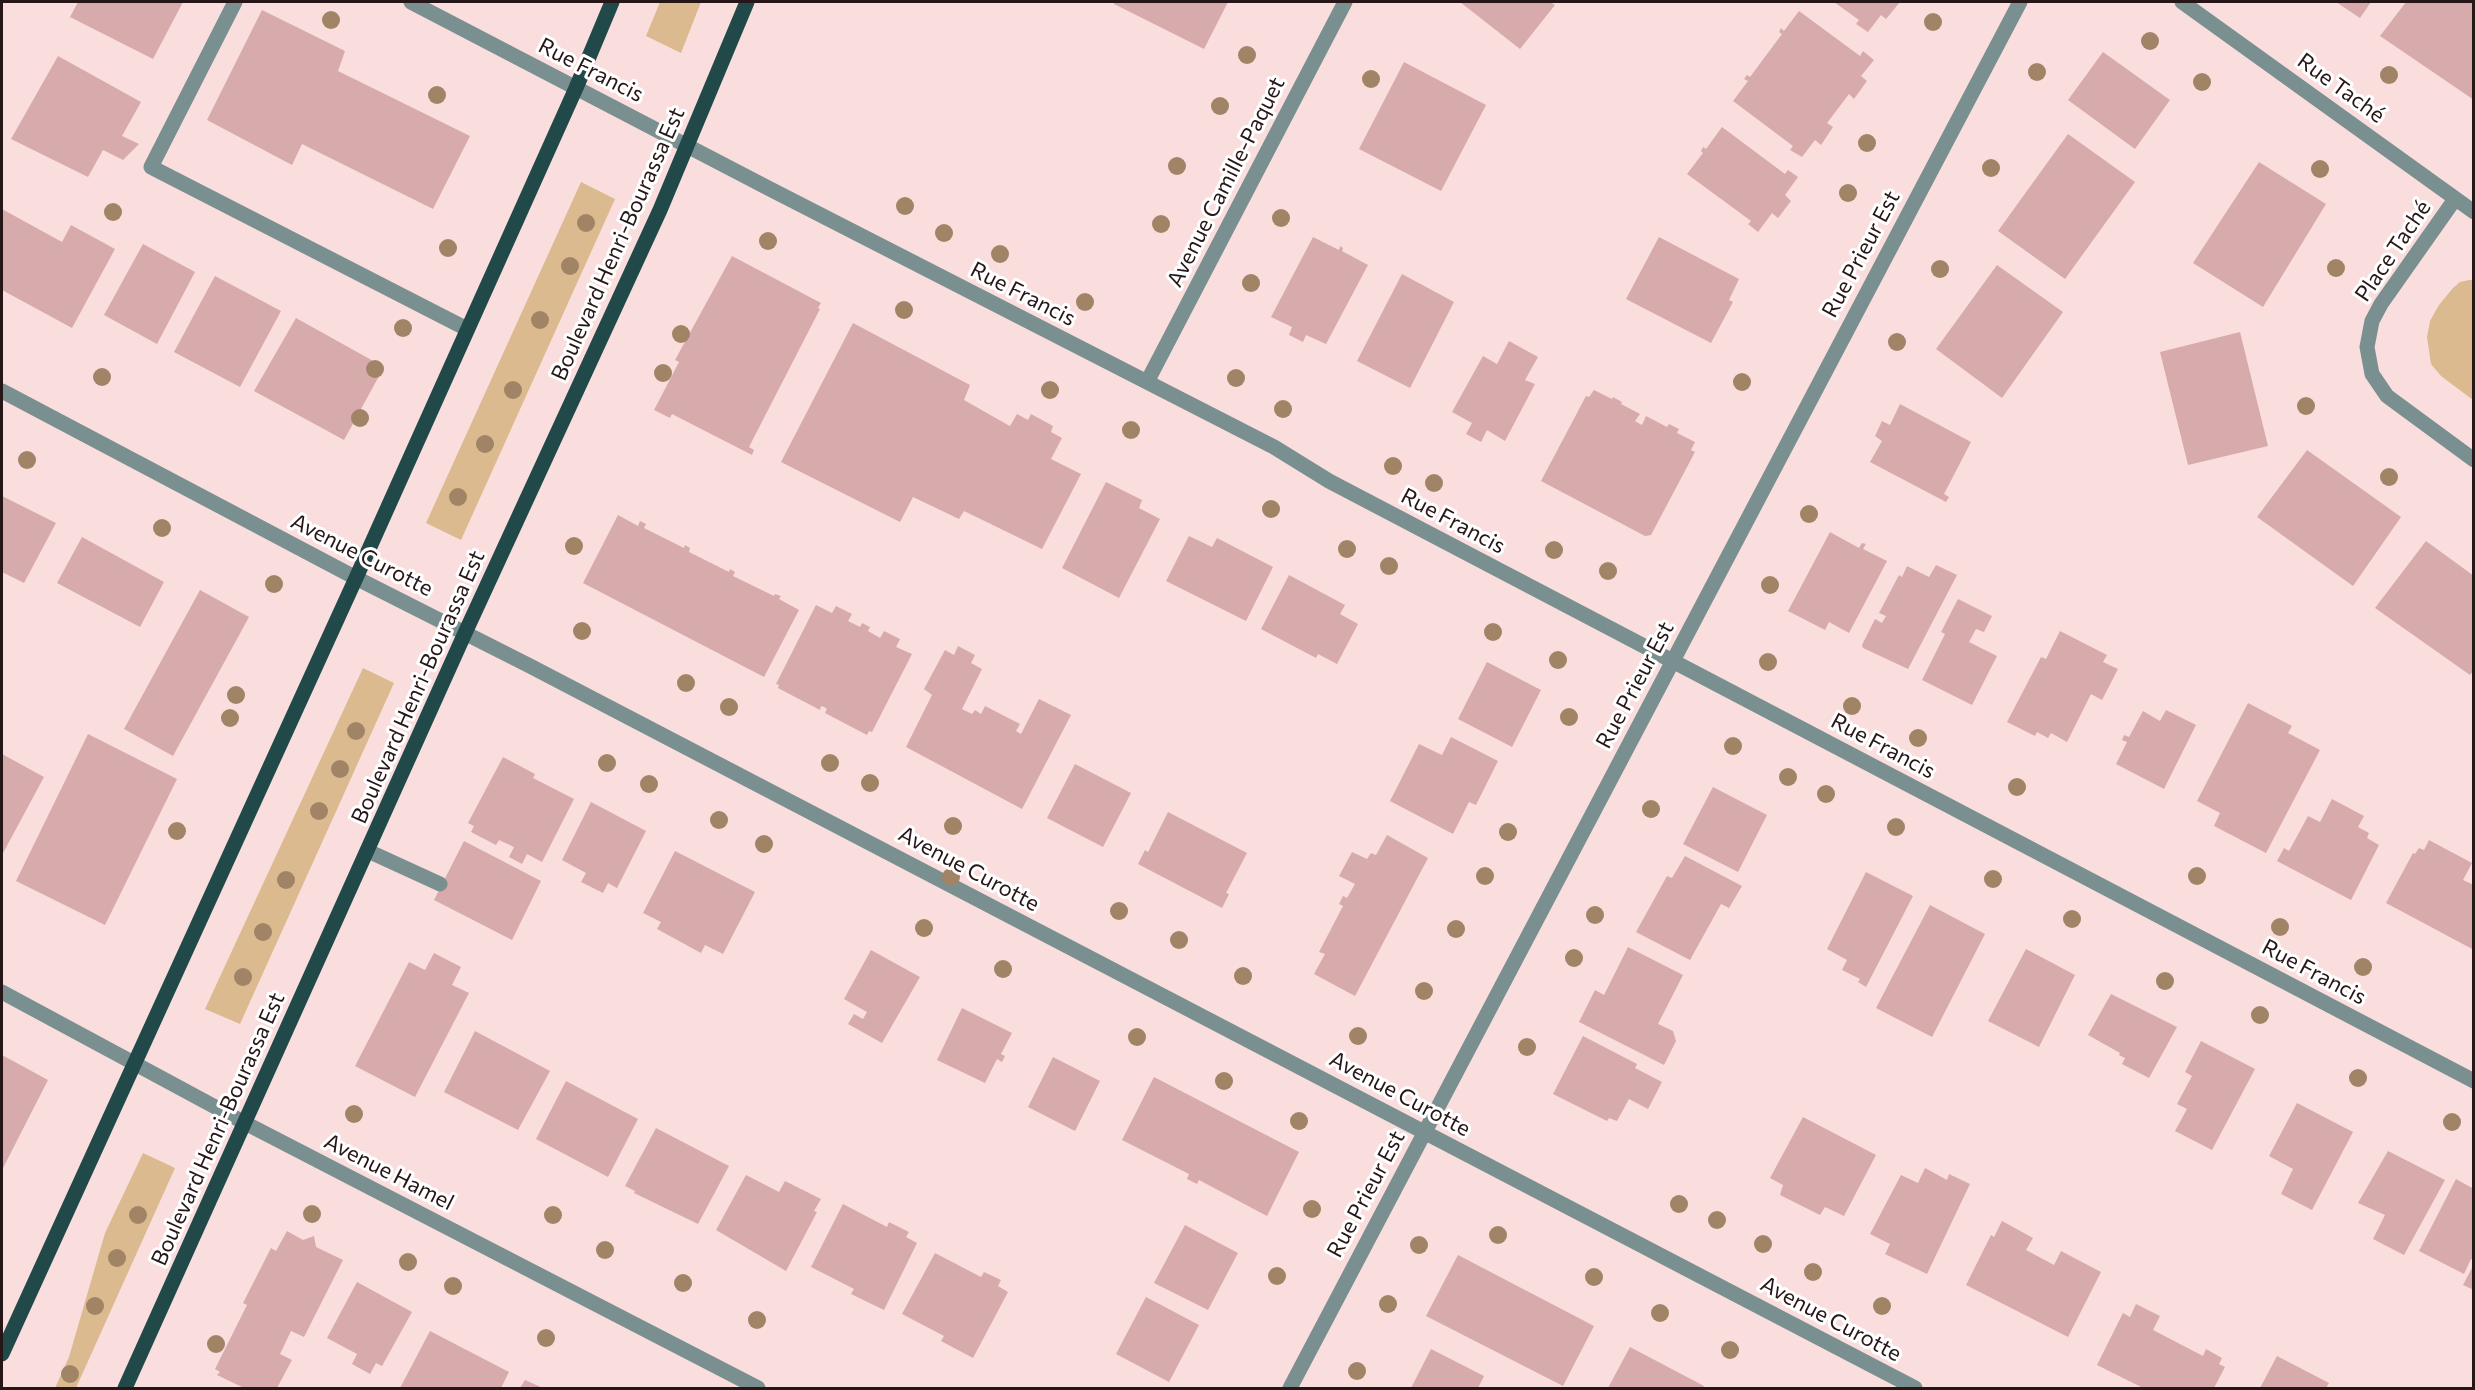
<!DOCTYPE html>
<html>
<head>
<meta charset="utf-8">
<style>
  body { margin:0 }
  #map { position:relative; width:2475px; height:1390px; overflow:hidden; background:#fadede; font-family:Commissioner,sans-serif }
  canvas { display:block }
  .frame { position:absolute; inset:0; border:3px solid #261617; pointer-events:none }
</style>
</head>
<body>
<div id="map">
<canvas width="2475" height="1390"></canvas>
<div class="frame"></div>
</div>
<script>
const g = document.querySelector('canvas').getContext('2d');
g.lineJoin = 'round';
function fill(path, color) { g.fillStyle = color; g.fill(path, 'evenodd'); }
const toPath = rows => new Path2D(rows.map(r => 'M' + r).join(''));
function strokePath(path, color, width, dash) { g.strokeStyle = color; g.lineWidth = width; g.lineCap = dash ? 'butt' : 'round'; g.setLineDash(dash || []); g.stroke(path); }
function write(font, color, halo, rows, align = 'center') {
  g.font = font + ' Commissioner,sans-serif'; g.lineWidth = 6; g.setLineDash([]); g.textBaseline = 'middle'; g.strokeStyle = halo; g.fillStyle = color; for (const [text, x, y, turn = 0] of rows) {
    g.save(); g.translate(x, y); g.rotate((+turn || 0) * Math.PI / 180); g.textAlign = isNaN(turn) ? turn : align; if (halo) g.strokeText(text, 0, 0); g.fillText(text, 0, 0); g.restore();
  }
}
fill(toPath([
  [660,2,701,2,681,53,646,36],
  [581,182,615,199,461,540,426,523],
  [2469,280,2474,280,2473,400,2441,376,2431,364,2427,337,2430,321,2439,305,2453,288,2460,282],
  [363,668,394,683,240,1024,205,1009],
  [143,1153,175,1168,76,1388,55,1388,69,1357,105,1233]
]), '#daba8e');
fill(toPath([
  [78,2,183,2,153,59,70,17],
  [1115,2,1228,2,1204,49,1114,4],
  [1460,2,1550,2,1555,5,1520,49],
  [1834,2,1900,2,1886,19,1881,15,1868,32,1856,24,1859,20],
  [2336,2,2371,2,2360,18],
  [2406,2,2474,2,2474,100,2380,36],
  [262,10,345,51,338,71,470,136,433,209,302,144,292,165,207,120],
  [1799,11,1860,56,1863,51,1874,60,1861,76,1867,81,1854,99,1849,94,1827,123,1833,127,1821,145,1815,140,1802,157,1790,150,1793,146,1733,101,1748,81,1744,79,1747,75,1750,77,1782,34,1779,32,1781,28,1784,31],
  [2103,52,2170,100,2135,149,2068,100],
  [58,56,141,102,122,136,139,144,123,160,103,150,88,177,11,139],
  [1404,62,1486,105,1441,191,1359,149],
  [1722,127,1785,174,1788,170,1798,177,1785,195,1791,201,1778,218,1772,213,1758,232,1748,224,1751,221,1687,174,1703,153,1701,151,1703,147,1706,149],
  [2068,134,2135,182,2065,279,1998,231],
  [2259,162,2326,204,2263,307,2193,263],
  [2,209,62,242,71,225,115,249,72,328,2,290],
  [1313,237,1339,250,1340,246,1343,248,1342,251,1368,265,1326,344,1306,335,1303,342,1289,335,1292,327,1271,317],
  [1659,237,1739,279,1729,300,1733,302,1711,343,1626,299],
  [143,244,195,272,157,344,104,315],
  [732,256,821,303,818,308,820,309,749,447,754,450,752,455,672,414,670,418,654,410,679,362,675,360],
  [1997,265,2063,312,2002,398,1936,349],
  [1402,274,1454,302,1410,388,1357,361],
  [215,276,281,311,240,387,174,352],
  [296,318,384,367,344,440,254,391],
  [853,323,970,385,964,400,1008,425,1010,426,1017,414,1028,420,1031,414,1053,426,1051,432,1062,438,1051,459,1081,474,1042,549,964,511,959,519,913,497,900,522,781,462],
  [2240,332,2268,446,2188,465,2160,352],
  [1509,341,1538,357,1525,380,1535,384,1505,441,1487,430,1481,442,1466,434,1472,423,1452,412,1483,356,1497,364],
  [1594,390,1612,399,1613,397,1622,402,1621,404,1640,414,1635,421,1640,424,1642,425,1646,416,1667,427,1669,424,1679,429,1677,433,1695,442,1691,450,1695,452,1651,535,1645,536,1541,481,1586,396,1589,397],
  [1900,404,1971,442,1944,494,1949,497,1946,502,1870,462,1882,441,1875,436,1882,421,1890,425],
  [2307,450,2401,517,2353,586,2257,517],
  [1106,482,1142,500,1139,508,1160,519,1119,598,1062,568],
  [2,496,56,523,24,583,2,572],
  [618,515,638,526,640,521,646,524,644,528,684,548,685,545,690,548,689,552,729,572,730,569,735,572,733,576,774,596,775,594,781,596,779,599,799,610,764,677,583,583],
  [1830,532,1859,548,1862,543,1866,544,1863,549,1887,561,1849,633,1829,622,1825,630,1788,611],
  [1189,536,1212,547,1217,538,1273,567,1246,621,1166,581],
  [82,537,164,582,140,627,57,583],
  [2426,541,2474,576,2474,670,2470,675,2375,608],
  [1936,565,1957,575,1908,669,1863,648,1862,645,1875,619,1882,623,1886,616,1879,613,1899,575,1902,577,1907,566,1929,577],
  [1289,575,1345,605,1340,614,1358,624,1337,664,1318,654,1316,658,1261,629],
  [200,590,249,617,173,756,124,729],
  [1958,599,1992,616,1984,632,1976,629,1969,642,1997,656,1972,705,1922,680,1945,634,1941,632],
  [816,605,832,613,836,606,852,614,848,621,860,627,862,623,870,627,868,631,880,638,884,631,900,639,896,647,912,654,872,732,869,731,867,735,825,713,827,709,824,707,821,706,820,710,778,688,779,685,776,684],
  [2060,631,2107,655,2103,662,2118,669,2102,700,2091,694,2067,742,2051,733,2048,738,2037,732,2035,736,2007,722,2041,657,2046,659],
  [958,646,975,655,971,663,982,669,962,709,972,714,975,710,981,714,985,706,1020,724,1016,731,1021,734,1039,699,1071,715,1022,809,906,747,932,695,924,689,945,650,954,655],
  [1487,662,1541,690,1512,747,1458,719],
  [2248,703,2292,726,2288,733,2320,750,2266,853,2214,826,2220,813,2197,801],
  [2166,710,2196,725,2164,789,2116,764,2127,742,2122,740,2124,735,2129,737,2143,711,2160,721],
  [88,734,177,779,105,925,16,881],
  [1451,737,1498,761,1476,805,1469,802,1453,834,1390,801,1419,744,1442,755],
  [2,754,44,777,2,855],
  [503,757,535,774,533,778,574,799,542,862,527,854,522,864,509,857,514,847,499,840,496,845,471,832,474,826,468,823],
  [1075,764,1131,793,1103,847,1047,818],
  [1713,787,1767,815,1738,872,1683,844],
  [2332,799,2364,816,2358,827,2369,833,2367,838,2379,845,2351,900,2277,861,2284,848,2289,851,2308,816,2320,822],
  [591,802,646,831,617,888,608,883,603,893,581,882,586,873,562,860],
  [1168,812,1247,853,1226,893,1229,894,1222,908,1138,864,1145,850,1148,852],
  [1387,835,1428,858,1355,996,1314,974,1325,954,1319,952,1343,906,1339,904,1343,896,1347,898,1355,884,1339,876,1352,852,1367,859,1371,853,1376,855],
  [2429,840,2472,863,2463,880,2474,885,2474,950,2386,903,2413,853,2415,854,2419,848,2424,850],
  [464,841,541,881,512,940,434,900],
  [675,851,755,892,723,954,705,945,701,953,657,929,661,922,643,913],
  [1685,856,1742,886,1729,908,1721,904,1690,960,1636,932,1667,876,1672,878],
  [1866,872,1913,896,1866,987,1858,982,1860,979,1842,970,1847,960,1827,949],
  [1930,905,1985,934,1932,1037,1876,1008],
  [1628,947,1683,975,1658,1024,1673,1031,1676,1041,1664,1065,1579,1022,1595,990,1604,995],
  [2026,949,2075,975,2039,1047,1988,1021],
  [871,950,920,977,882,1043,848,1024,854,1014,863,1019,867,1012,844,999],
  [434,953,461,967,452,985,469,993,415,1097,355,1066,409,962,425,970],
  [2111,994,2177,1027,2149,1078,2122,1064,2125,1058,2119,1055,2120,1053,2088,1035],
  [962,1008,1012,1033,1001,1054,1005,1056,1002,1062,997,1059,985,1083,937,1060],
  [475,1031,550,1071,518,1130,444,1092],
  [1583,1036,1637,1064,1635,1068,1662,1082,1648,1109,1629,1099,1617,1121,1609,1118,1607,1121,1553,1094],
  [2201,1041,2255,1069,2212,1150,2175,1131,2187,1109,2177,1104,2192,1076,2185,1072],
  [2,1055,48,1080,2,1170],
  [1053,1057,1100,1081,1075,1131,1028,1107],
  [1154,1077,1299,1152,1267,1216,1199,1180,1197,1184,1187,1179,1189,1174,1122,1140],
  [566,1081,638,1119,608,1177,536,1139],
  [2297,1103,2353,1132,2312,1210,2281,1194,2293,1169,2269,1156],
  [1803,1117,1876,1155,1844,1216,1825,1207,1820,1215,1780,1195,1783,1185,1770,1178],
  [656,1128,729,1166,698,1224,634,1193,635,1191,625,1186],
  [2388,1151,2445,1180,2404,1255,2373,1239,2385,1215,2358,1203],
  [1925,1168,1947,1180,1949,1174,1970,1184,1927,1274,1885,1254,1890,1244,1870,1234,1901,1175,1918,1183],
  [746,1175,779,1192,785,1181,821,1199,814,1211,817,1212,786,1271,716,1230],
  [2456,1179,2474,1189,2474,1261,2471,1259,2464,1274,2419,1251],
  [843,1204,887,1227,889,1222,909,1232,906,1237,917,1243,884,1310,851,1294,854,1289,811,1267],
  [2002,1221,2033,1238,2026,1250,2054,1265,2061,1251,2101,1272,2068,1337,1966,1285,1991,1235,1994,1237],
  [1185,1225,1238,1253,1208,1310,1154,1283],
  [287,1231,303,1240,314,1236,316,1247,343,1260,304,1337,291,1331,280,1354,292,1360,277,1388,244,1388,217,1375,220,1372,215,1369,247,1305,243,1303,271,1248,276,1251],
  [935,1253,981,1277,984,1272,1001,1280,998,1286,1008,1292,973,1358,941,1341,944,1336,902,1314],
  [1458,1255,1594,1326,1563,1386,1426,1316],
  [2474,1264,2474,1290,2463,1285],
  [357,1282,412,1312,382,1366,376,1363,370,1374,352,1364,357,1354,327,1338],
  [1146,1297,1199,1325,1169,1382,1116,1354],
  [2136,1304,2160,1316,2153,1330,2203,1356,2206,1349,2222,1358,2219,1364,2225,1367,2214,1388,2143,1388,2097,1365,2123,1313,2130,1317],
  [430,1331,509,1372,501,1388,400,1388],
  [1630,1347,1704,1386,1703,1388,1608,1388],
  [1431,1349,1484,1376,1478,1388,1411,1388],
  [2277,1356,2329,1383,2326,1388,2260,1388],
  [525,1380,543,1388,520,1388]
]), '#d7aaac');
strokePath(toPath([
  [235,2,151,167,467,329],
  [368,851,440,884]
]), '#7a8f8f', 15);
strokePath(toPath([
  [411,2,770,189,1274,447,1329,481,2474,1081],
  [2182,2,2474,212],
  [2455,199,2381,304,2372,321,2367,347,2372,374,2387,396,2474,460],
  [1147,382,1345,2],
  [2,391,356,578,530,666,1915,1388],
  [2,992,245,1123,758,1388],
  [1290,1388,2020,2]
]), '#7a8f8f', 15);
strokePath(toPath([
  [2,1354,356,578,576,88,612,2],
  [125,1388,465,633,660,210,747,2]
]), '#214949', 15);
g.fillStyle = '#a18466';
for (const [x, y] of [
  [331,20],
  [1933,22],
  [2150,41],
  [1247,55],
  [2037,72],
  [2389,75],
  [1371,79],
  [2202,82],
  [437,95],
  [1220,106],
  [1867,143],
  [1177,166],
  [1991,168],
  [2320,169],
  [1848,193],
  [905,206],
  [113,212],
  [1281,218],
  [586,223],
  [1161,224],
  [944,233],
  [768,241],
  [448,248],
  [1000,254],
  [570,266],
  [2336,268],
  [1940,269],
  [1251,283],
  [1085,302],
  [904,310],
  [540,320],
  [403,328],
  [681,334],
  [1897,342],
  [375,369],
  [663,373],
  [102,377],
  [1236,378],
  [1742,382],
  [513,390],
  [1050,390],
  [2306,406],
  [1283,409],
  [360,418],
  [1131,430],
  [485,444],
  [27,460],
  [1393,466],
  [2389,477],
  [1434,483],
  [458,497],
  [1271,509],
  [1809,514],
  [162,528],
  [574,546],
  [1347,549],
  [1554,550],
  [1389,566],
  [1608,571],
  [274,584],
  [1770,585],
  [582,631],
  [1493,632],
  [1558,660],
  [1768,662],
  [686,683],
  [236,695],
  [1852,706],
  [729,707],
  [1569,717],
  [230,718],
  [356,731],
  [1918,738],
  [1733,746],
  [607,763],
  [830,763],
  [340,769],
  [1788,777],
  [870,783],
  [649,784],
  [2017,787],
  [1826,794],
  [1651,809],
  [319,811],
  [719,820],
  [953,826],
  [1896,827],
  [177,831],
  [1508,832],
  [764,844],
  [1485,876],
  [2197,876],
  [951,877],
  [1993,879],
  [286,880],
  [1119,911],
  [1595,915],
  [2072,919],
  [2280,927],
  [924,928],
  [1456,929],
  [263,932],
  [1179,940],
  [1574,958],
  [2363,967],
  [1003,969],
  [1243,976],
  [243,977],
  [2165,981],
  [1424,991],
  [2260,1015],
  [1358,1036],
  [1137,1037],
  [1527,1047],
  [2358,1078],
  [1224,1081],
  [354,1114],
  [1299,1121],
  [2452,1122],
  [1679,1204],
  [1312,1209],
  [312,1214],
  [138,1215],
  [553,1215],
  [1717,1220],
  [1498,1235],
  [1763,1244],
  [1419,1245],
  [605,1250],
  [117,1258],
  [408,1262],
  [1813,1272],
  [1277,1276],
  [1594,1277],
  [683,1283],
  [453,1286],
  [1388,1304],
  [95,1306],
  [1882,1306],
  [1660,1313],
  [757,1320],
  [546,1338],
  [216,1344],
  [1730,1350],
  [1357,1371],
  [70,1374]
]) { g.beginPath(); g.arc(x, y, 9, 0, 2 * Math.PI); g.fill(); }
write('22px', '#261617', '#fff', [
  ["Rue Francis",591,70,27],
  ["Rue Taché",2341,88,36],
  ["Avenue Camille-Paquet",1226,182,-63],
  ["Boulevard Henri-Bourassa Est",618,244,-66],
  ["Place Taché",2393,251,-56],
  ["Rue Prieur Est",1861,254,-62],
  ["Rue Francis",1023,294,27],
  ["Rue Francis",1453,521,28],
  ["Avenue Curotte",362,555,27],
  ["Rue Prieur Est",1635,685,-62],
  ["Boulevard Henri-Bourassa Est",418,687,-66],
  ["Rue Francis",1883,746,28],
  ["Avenue Curotte",969,869,28],
  ["Rue Francis",2314,972,28],
  ["Avenue Curotte",1400,1094,28],
  ["Boulevard Henri-Bourassa Est",218,1129,-66],
  ["Avenue Hamel",389,1172,27],
  ["Rue Prieur Est",1366,1194,-62],
  ["Avenue Curotte",1831,1319,28]
]);
</script>
</body>
</html>
